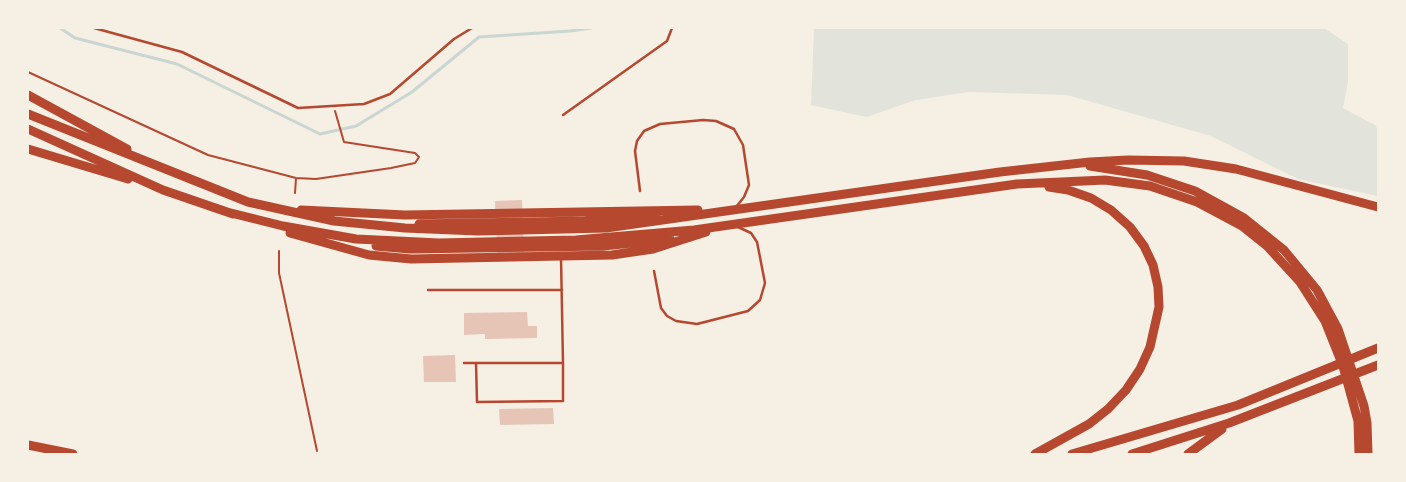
<!DOCTYPE html>
<html>
<head>
<meta charset="utf-8">
<style>
  body { margin:0 }
  #map { position:relative; width:1406px; height:482px; overflow:hidden; background:#f6efe4; font-family:"Roboto Condensed",sans-serif }
  canvas { display:block }
  .frame { position:absolute; inset:0; border:29px solid #f6efe4; pointer-events:none }
</style>
</head>
<body>
<div id="map">
<canvas width="1406" height="482"></canvas>
<div class="frame"></div>
</div>
<script>
const g = document.querySelector('canvas').getContext('2d');
g.lineJoin = 'round';
function fill(path, color) { g.fillStyle = color; g.fill(path, 'evenodd'); }
const toPath = rows => new Path2D(rows.map(r => 'M' + r).join(''));
function strokePath(path, color, width, dash) { g.strokeStyle = color; g.lineWidth = width; g.lineCap = dash ? 'butt' : 'round'; g.setLineDash(dash || []); g.stroke(path); }
fill(toPath([
  [814,28,1324,28,1348,44,1348,82,1343,108,1375,125,1378,130,1378,196,1298,179,1211,136,1067,95,969,92,916,100,866,117,811,105]
]), '#e2e4dc');
strokePath(toPath([
  [60,28,75,38,177,64,320,134,356,126,412,92,479,37,570,31,591,28]
]), '#c9d6d2', 3);
fill(toPath([
  [522,200,524,254,497,255,495,201],
  [527,312,528,326,537,326,537,338,485,339,485,334,464,335,464,313],
  [455,355,456,382,424,382,423,356],
  [553,408,554,424,500,425,499,409]
]), '#e6c5b7');
strokePath(toPath([
  [28,72,208,155,296,178,316,179,391,168,415,163,419,157,415,153,344,142,335,111],
  [295,193,296,178],
  [279,251,279,273,317,451]
]), '#b5482f', 2);
strokePath(toPath([
  [94,28,182,52,298,108,364,104,390,94,454,39,472,28],
  [563,115,667,41,672,28],
  [640,191,635,151,637,141,644,131,660,124,703,120,716,121,734,129,743,145,749,185,744,197,736,207],
  [654,271,661,308,667,316,676,321,697,324,748,311,760,300,765,283,757,242,751,233,738,227],
  [428,290,562,290],
  [464,363,563,363,561,258],
  [476,363,477,402,563,401,563,363]
]), '#b5482f', 2.5);
strokePath(toPath([
  [28,95,127,149],
  [28,114,248,202,334,221,405,228,478,231,606,228,1000,172,1090,162,1128,160,1184,161,1236,169,1378,207],
  [28,129,163,190,233,214],
  [28,149,128,179],
  [1090,166,1147,175,1195,191,1244,218,1284,250,1317,290,1338,329,1364,406,1367,423,1368,454],
  [301,210,405,215,698,210],
  [227,212,283,226,356,239,439,243,576,240,694,230,1017,184,1105,180,1150,186,1197,202,1242,226,1267,246,1300,282,1325,321,1343,366,1358,421,1359,454],
  [419,224,586,221,656,215],
  [290,233,369,255,411,259,612,255,653,249,706,232],
  [376,246,410,249,603,246,670,239],
  [28,445,73,454],
  [1035,454,1089,424,1108,409,1126,390,1140,369,1150,347,1159,307,1158,287,1153,265,1144,246,1130,227,1111,210,1091,198,1068,190,1049,187],
  [1072,454,1238,405,1378,348],
  [1132,454,1229,423,1378,365],
  [1188,454,1222,429]
]), '#b5482f', 9);
</script>
</body>
</html>
